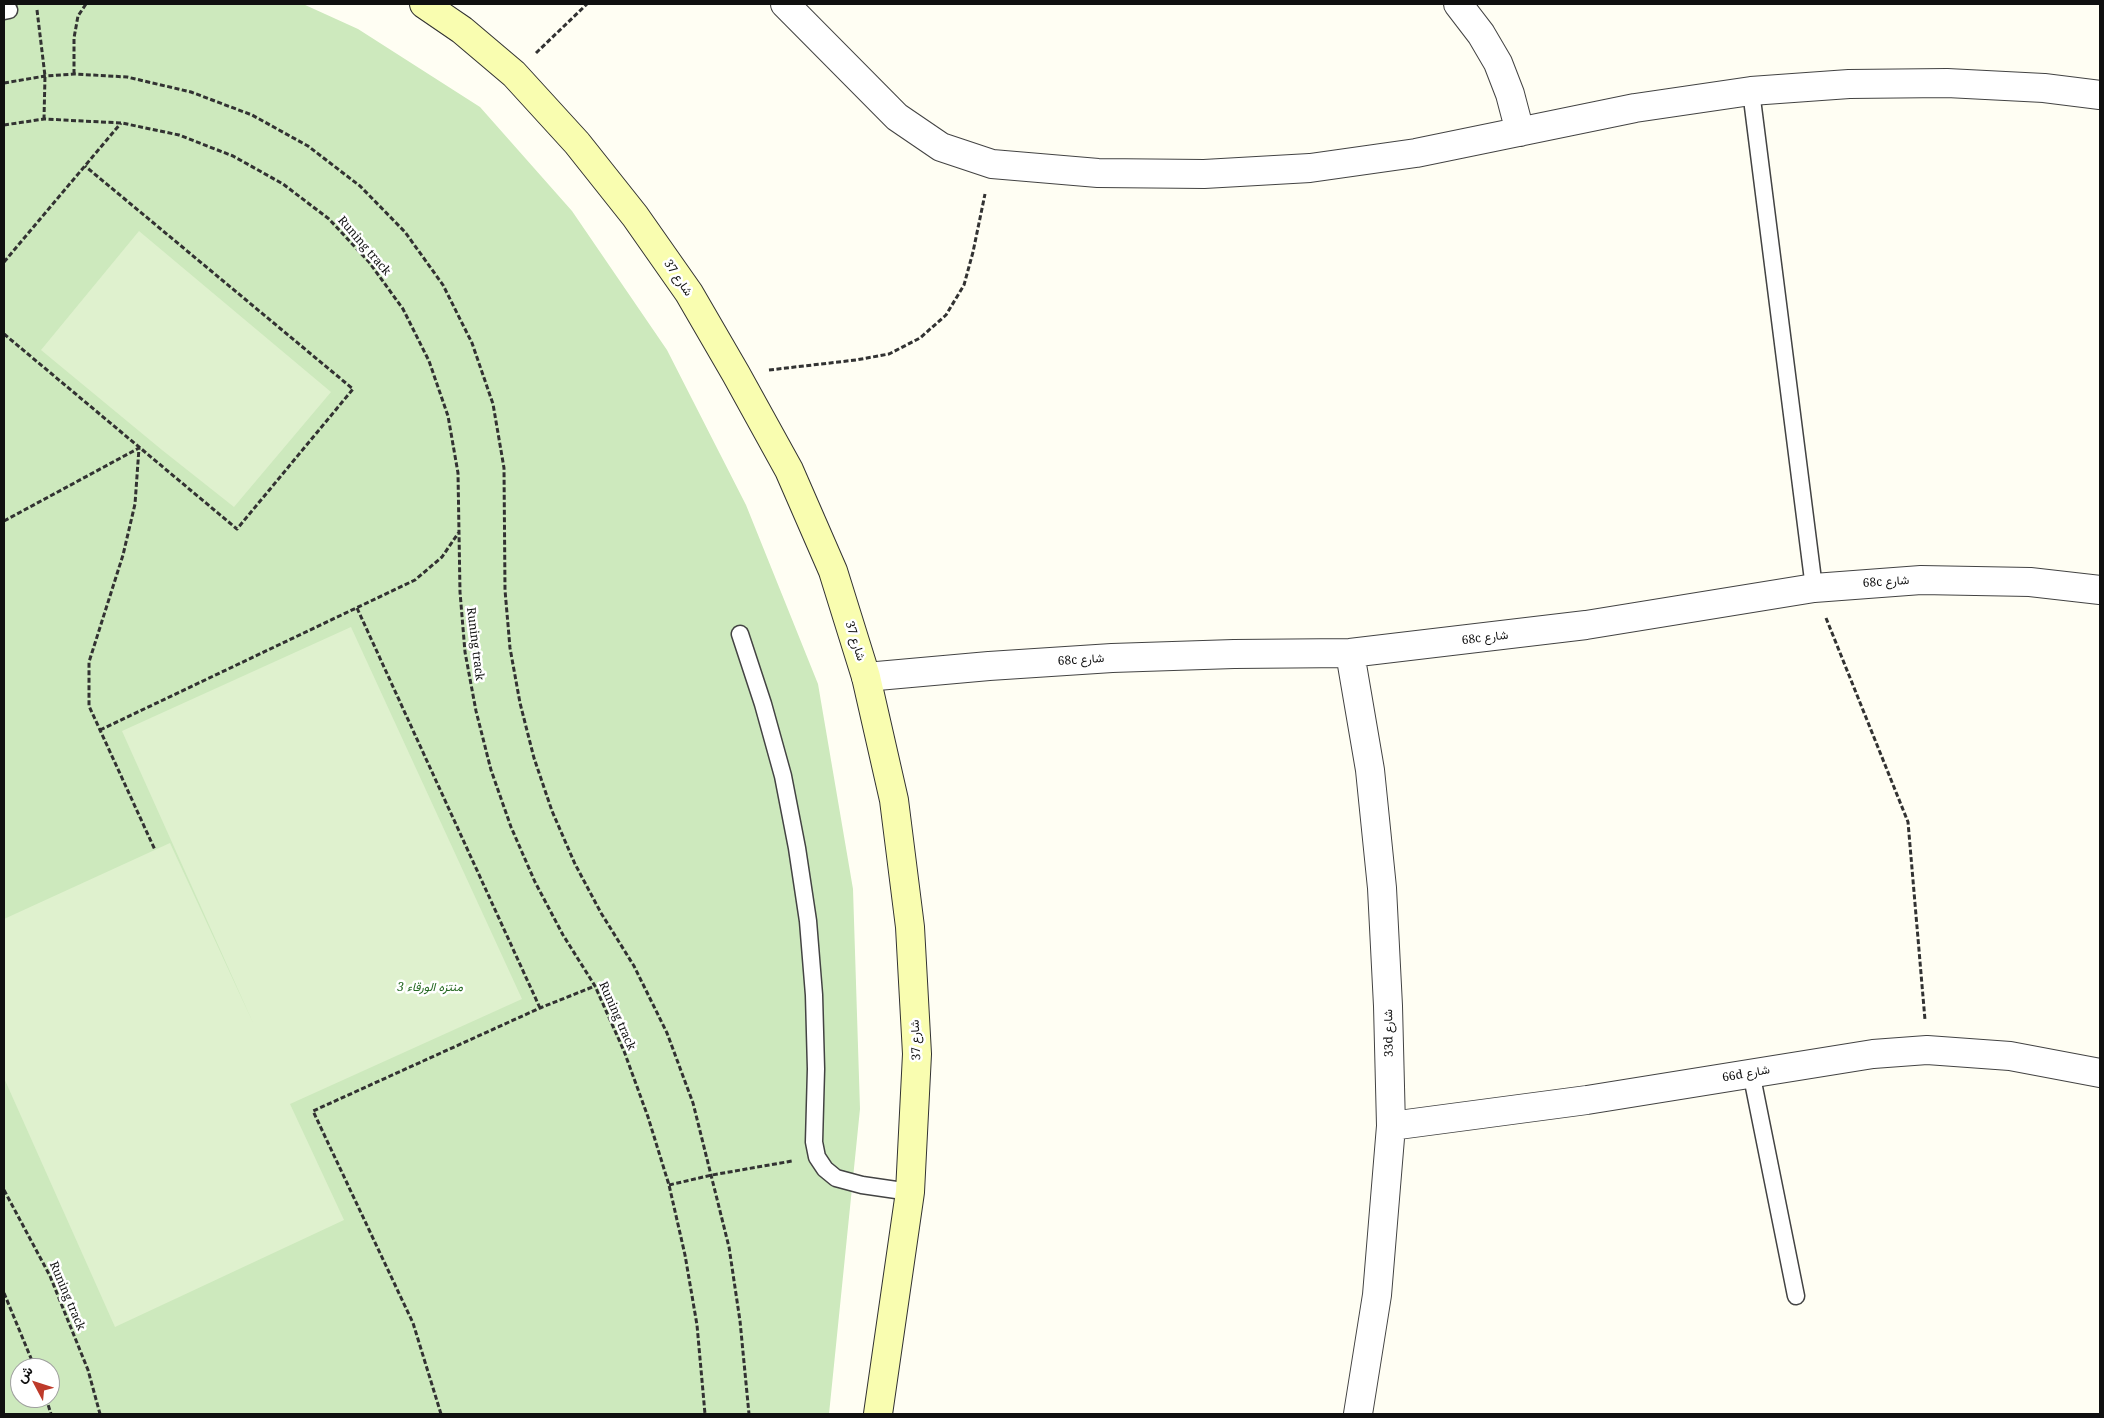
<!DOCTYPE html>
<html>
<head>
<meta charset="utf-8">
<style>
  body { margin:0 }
  #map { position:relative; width:2104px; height:1418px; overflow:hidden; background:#fffef3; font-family:"Noto Serif",Vazirmatn,serif }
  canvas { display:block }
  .frame { position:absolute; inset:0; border:5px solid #101010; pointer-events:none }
  .north { position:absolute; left:10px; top:1358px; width:50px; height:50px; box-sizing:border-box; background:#fff; border:1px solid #9f9f9f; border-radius:50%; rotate:310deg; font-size:14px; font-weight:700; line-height:20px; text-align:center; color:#101010 }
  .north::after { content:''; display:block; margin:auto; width:18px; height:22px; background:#be3a2a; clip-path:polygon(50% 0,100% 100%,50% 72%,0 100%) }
</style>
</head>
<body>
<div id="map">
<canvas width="2104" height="1418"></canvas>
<div class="frame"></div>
<div class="north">ش</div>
</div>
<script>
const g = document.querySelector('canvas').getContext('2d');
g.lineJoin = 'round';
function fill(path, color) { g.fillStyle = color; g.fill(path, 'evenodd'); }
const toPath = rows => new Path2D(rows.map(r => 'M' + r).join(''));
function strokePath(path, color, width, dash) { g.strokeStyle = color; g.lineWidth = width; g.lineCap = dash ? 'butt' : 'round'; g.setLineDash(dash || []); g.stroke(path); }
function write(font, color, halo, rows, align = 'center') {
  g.font = font + ' "Noto Serif",Vazirmatn,serif'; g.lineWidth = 5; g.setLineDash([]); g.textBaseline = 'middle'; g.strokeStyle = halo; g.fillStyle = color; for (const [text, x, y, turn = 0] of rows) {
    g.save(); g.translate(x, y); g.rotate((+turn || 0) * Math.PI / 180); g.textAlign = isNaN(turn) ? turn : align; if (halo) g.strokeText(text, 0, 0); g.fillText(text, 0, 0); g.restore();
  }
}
fill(toPath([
  [4,4,303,4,358,29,480,107,572,211,667,350,746,505,818,684,853,889,860,1109,829,1414,4,1414],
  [20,1368,50,1368,50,1398,20,1398]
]), '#cde9bd');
fill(toPath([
  [139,231,331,392,234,507,162,450,41,350],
  [351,627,522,999,290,1104,344,1220,115,1327,4,1078,4,919,170,843,254,1025,122,731]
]), '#dff1ce');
const lane = toPath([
  [4,11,9,10],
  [1751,91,1814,588],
  [740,634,763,704,783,776,797,848,808,921,814,995,816,1069,814,1142,817,1157,825,1169,836,1178,862,1185,910,1192],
  [1751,1072,1796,1296]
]);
const street = toPath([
  [785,4,897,117,941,147,992,164,1098,173,1204,174,1310,168,1416,153,1635,108,1751,91,1849,84,1947,83,2044,88,2100,95],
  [1458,4,1481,34,1498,63,1510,94,1520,132],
  [1350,653,1370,770,1382,888,1388,1006,1391,1126,1377,1295,1358,1414],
  [866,677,989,666,1112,658,1234,654,1350,653,1586,625,1814,588,1921,580,2030,582,2100,590],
  [1391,1126,1587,1100,1873,1054,1927,1050,2010,1056,2100,1073]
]);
const secondary = toPath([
  [424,4,462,30,514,74,577,143,635,216,689,293,736,374,789,470,833,571,866,677,894,800,910,927,917,1054,910,1192,878,1414]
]);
strokePath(lane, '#434343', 19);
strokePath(street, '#434343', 30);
strokePath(secondary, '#323232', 30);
strokePath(toPath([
  [37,10,45,76,44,119],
  [536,53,587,4],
  [74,74,74,38,78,16,86,4],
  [4,83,45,76,74,74,127,77,191,92,252,115,308,146,360,186,405,232,443,285,472,343,493,404,504,468,505,590,510,648,520,703,534,758,552,811,575,864,601,913,634,966,667,1033,693,1103,729,1247,740,1321,749,1414],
  [4,125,44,119,122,123,179,135,233,156,283,184,329,219,369,262,403,309,429,361,448,416,458,473,460,592,465,652,476,711,491,770,511,827,535,882,563,935,595,986,624,1051,648,1117,669,1185,685,1255,697,1325,705,1414],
  [4,262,121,123],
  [4,334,237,529,353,389,85,166],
  [769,370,856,360,889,354,920,338,946,315,964,285,973,252,985,194],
  [4,521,139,448,135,504,123,555,89,662,89,706,155,850],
  [357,608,540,1008],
  [1826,618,1908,822,1925,1020],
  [100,730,415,580,442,557,459,532],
  [669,1185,712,1175,792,1161],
  [4,1190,50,1276,88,1370,100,1414],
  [4,1293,35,1368],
  [46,1398,51,1414],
  [441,1414,413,1323,313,1111,540,1008,595,986]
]), '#323232', 3, [5, 2.5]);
strokePath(lane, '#fff', 16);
strokePath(street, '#fff', 28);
strokePath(secondary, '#f9fdb0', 28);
write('12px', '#101010', '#fff', [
  ["Runing track",364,246,49],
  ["شارع 37",678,278,56],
  ["68c شارع",1886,582,-4],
  ["68c شارع",1485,638,-7],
  ["شارع 37",855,641,72],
  ["Runing track",475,644,83],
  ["68c شارع",1081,660,-4],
  ["Runing track",617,1016,66],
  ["33d شارع",1389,1033,-91],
  ["شارع 37",916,1040,-92],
  ["66d شارع",1746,1074,-10],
  ["Runing track",67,1296,67]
]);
write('italic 12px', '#246821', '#fff', [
  ["منتزه الورقاء 3",430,988]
]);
</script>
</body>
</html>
